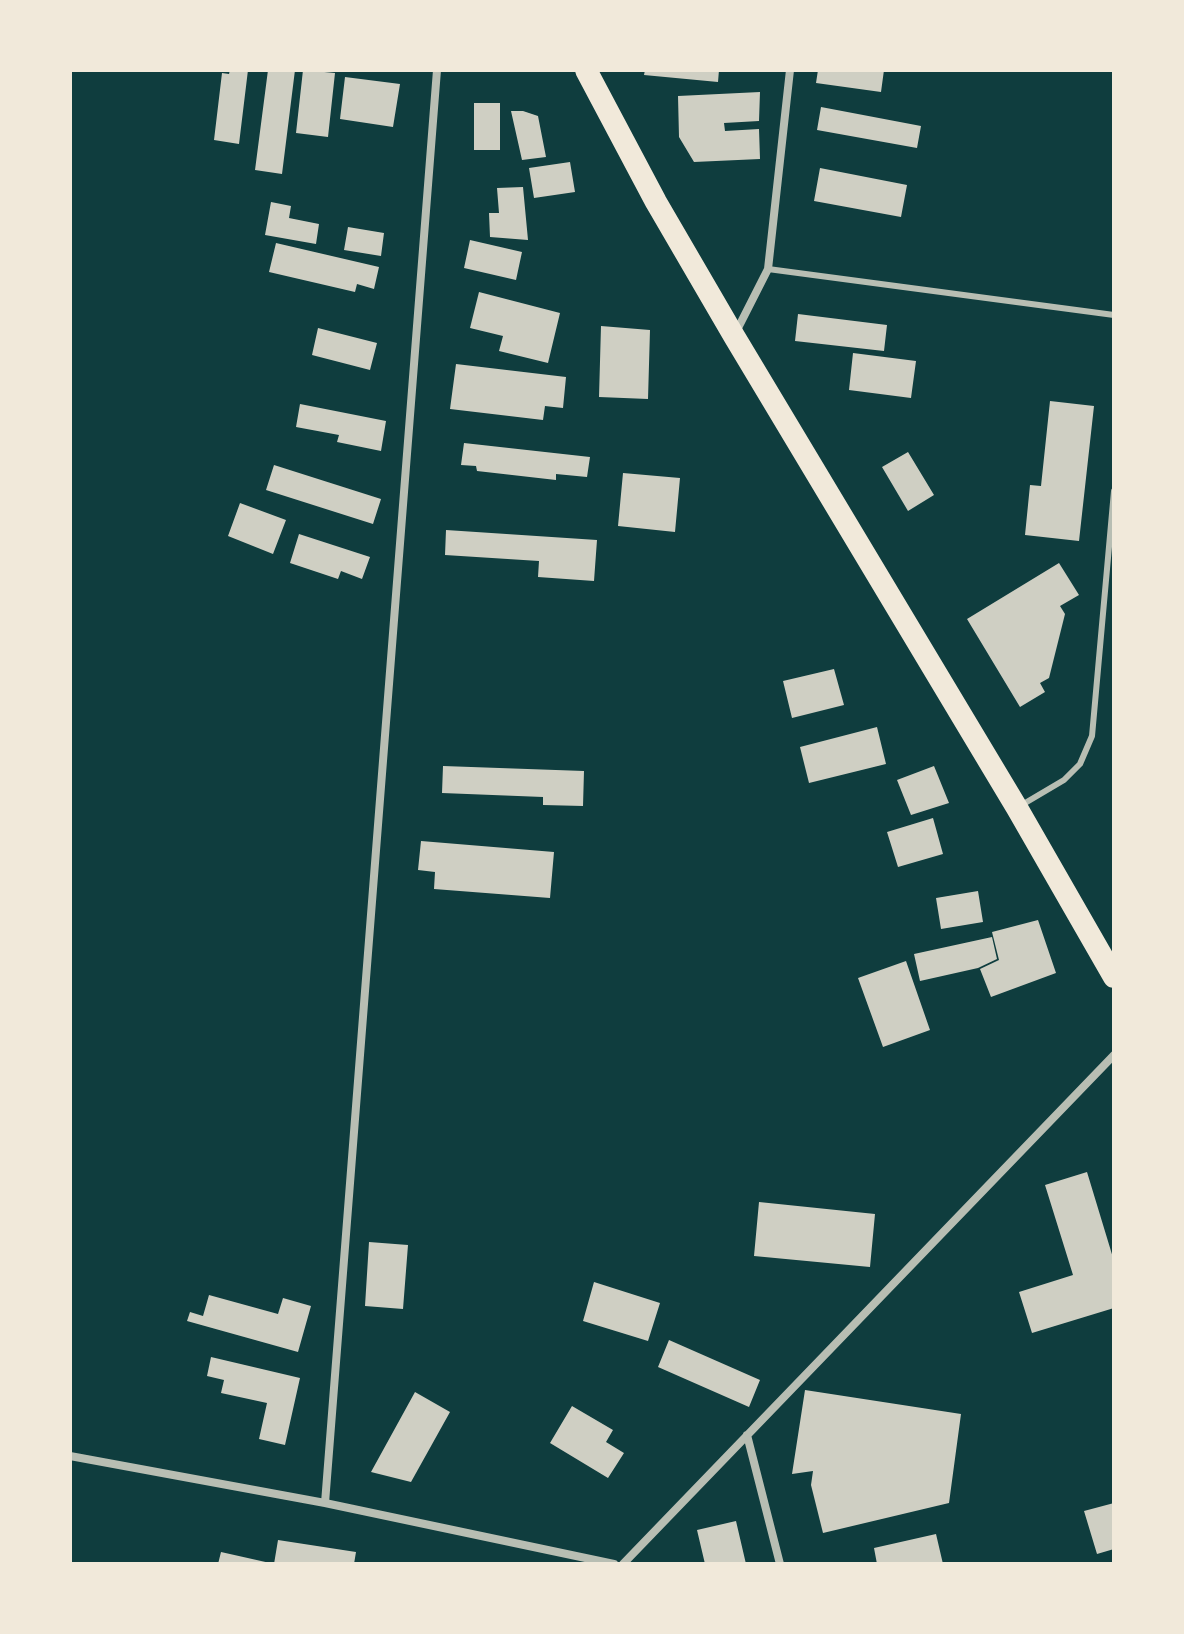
<!DOCTYPE html>
<html>
<head>
<meta charset="utf-8">
<style>
  body { margin:0 }
  #map { position:relative; width:1184px; height:1634px; overflow:hidden; background:#0f3d3e; font-family:Overpass,sans-serif }
  canvas { display:block }
  .frame { position:absolute; inset:0; border:72px solid #f1e9da; pointer-events:none }
</style>
</head>
<body>
<div id="map">
<canvas width="1184" height="1634"></canvas>
<div class="frame"></div>
</div>
<script>
const g = document.querySelector('canvas').getContext('2d');
g.lineJoin = 'round';
function fill(path, color) { g.fillStyle = color; g.fill(path, 'evenodd'); }
const toPath = rows => new Path2D(rows.map(r => 'M' + r).join(''));
function strokePath(path, color, width, dash) { g.strokeStyle = color; g.lineWidth = width; g.lineCap = dash ? 'butt' : 'round'; g.setLineDash(dash || []); g.stroke(path); }
fill(toPath([
  [230,70,248,70,239,144,214,140,222,73,229,74],
  [268,70,295,70,282,174,255,170],
  [303,70,335,73,328,137,296,133],
  [645,70,719,70,718,82,644,75],
  [818,70,884,70,881,92,816,83],
  [345,77,400,84,393,127,340,119],
  [760,92,759,121,724,123,725,131,759,129,760,159,694,162,679,137,678,96],
  [474,103,500,103,500,150,474,150],
  [821,107,921,126,917,148,817,130],
  [511,111,523,111,538,116,546,157,522,160],
  [570,162,575,192,534,198,529,168],
  [820,168,907,185,901,217,814,201],
  [523,187,528,240,490,237,489,213,499,213,497,188],
  [271,202,291,206,289,218,319,224,316,244,265,235],
  [348,227,384,233,381,256,344,250],
  [470,240,522,252,516,280,464,268],
  [276,243,379,267,374,289,357,284,355,292,269,272],
  [479,292,560,313,548,363,499,351,503,336,470,328],
  [798,314,887,325,884,351,795,341],
  [601,326,650,330,648,399,599,397],
  [318,328,377,343,370,370,312,355],
  [853,353,916,361,911,398,849,390],
  [456,364,566,377,563,408,545,406,543,420,450,409],
  [1050,401,1094,406,1079,541,1025,535,1030,485,1041,486],
  [300,404,386,421,381,451,337,442,339,435,296,427],
  [464,443,590,457,587,477,556,474,556,480,477,471,476,466,461,465],
  [908,452,934,495,908,511,882,467],
  [274,465,381,499,373,524,266,490],
  [623,473,680,478,675,532,618,526],
  [240,503,286,520,273,554,228,536],
  [446,530,597,540,594,581,538,577,539,561,445,555],
  [299,534,370,557,362,579,341,571,338,579,290,563],
  [1059,563,1079,595,1060,606,1065,614,1049,678,1040,683,1045,692,1020,707,967,619],
  [834,669,844,705,792,718,783,681],
  [877,727,886,764,809,783,800,747],
  [443,766,584,771,583,806,543,805,543,797,442,793],
  [934,766,949,803,911,815,897,780],
  [933,818,943,854,898,867,887,832],
  [421,841,554,852,550,898,434,889,435,872,418,870],
  [978,891,983,922,941,929,936,898],
  [1038,920,1056,973,991,997,980,969,999,960,992,932],
  [992,937,997,959,978,968,920,981,914,954],
  [906,961,930,1030,883,1047,858,978],
  [1087,1172,1114,1261,1114,1308,1032,1333,1019,1292,1073,1275,1045,1185],
  [759,1202,875,1214,870,1267,754,1256],
  [369,1242,408,1245,403,1309,365,1306],
  [594,1282,660,1303,648,1341,583,1321],
  [209,1295,278,1314,283,1298,311,1306,298,1352,187,1321,190,1312,203,1316],
  [669,1340,760,1380,749,1407,658,1367],
  [211,1357,300,1378,285,1445,259,1439,267,1403,221,1393,224,1380,207,1376],
  [805,1390,961,1414,949,1503,823,1533,811,1485,813,1471,792,1474],
  [415,1392,450,1412,411,1482,371,1472],
  [572,1406,613,1430,606,1442,624,1453,608,1478,550,1443],
  [1114,1503,1114,1549,1097,1554,1084,1511],
  [736,1521,746,1564,705,1564,697,1530],
  [936,1534,943,1564,877,1564,874,1548],
  [278,1540,356,1552,354,1564,274,1564],
  [221,1552,270,1563,270,1564,218,1564]
]), '#cfcfc3');
strokePath(toPath([
  [768,269,1114,315],
  [1020,806,1064,780,1080,764,1092,736,1114,491]
]), '#b8beb3', 6);
strokePath(toPath([
  [736,332,768,269,790,70],
  [747,1435,780,1564],
  [70,1456,325,1503,614,1564],
  [325,1503,437,70],
  [623,1564,1114,1055]
]), '#b8beb3', 8);
strokePath(toPath([
  [586,70,656,202,734,336,1017,808,1114,977]
]), '#f1e9da', 22);
</script>
</body>
</html>
